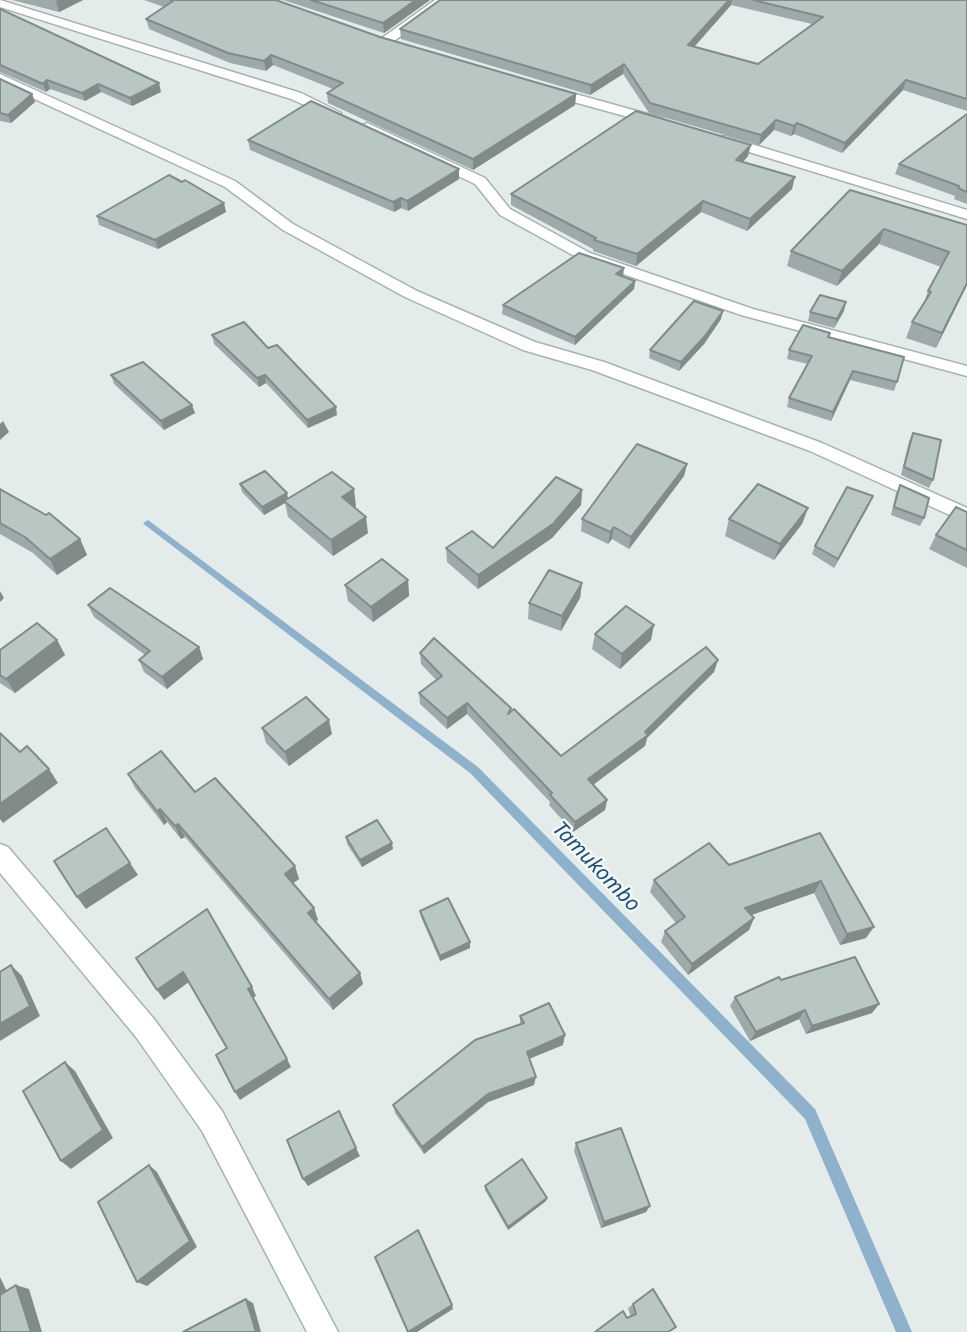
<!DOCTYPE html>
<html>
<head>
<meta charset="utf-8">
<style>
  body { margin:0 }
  canvas { display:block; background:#e3ecea }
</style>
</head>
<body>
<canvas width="967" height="1332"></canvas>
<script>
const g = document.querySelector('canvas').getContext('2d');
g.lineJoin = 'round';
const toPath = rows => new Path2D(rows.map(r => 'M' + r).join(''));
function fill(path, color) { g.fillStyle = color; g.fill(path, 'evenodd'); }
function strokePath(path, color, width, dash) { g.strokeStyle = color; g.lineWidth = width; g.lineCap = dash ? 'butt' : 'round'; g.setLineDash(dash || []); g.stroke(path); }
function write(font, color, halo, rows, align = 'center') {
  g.font = font + ' "Noto Sans",sans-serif'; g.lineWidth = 5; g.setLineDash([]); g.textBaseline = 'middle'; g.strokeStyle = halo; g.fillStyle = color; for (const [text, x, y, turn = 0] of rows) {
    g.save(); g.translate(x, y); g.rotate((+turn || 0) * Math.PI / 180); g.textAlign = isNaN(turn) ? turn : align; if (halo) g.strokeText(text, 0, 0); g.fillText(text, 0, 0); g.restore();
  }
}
fill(toPath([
  [148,520,478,767,815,1109,912,1332,896,1332,805,1119,470,773,145,525,143,523,148,520]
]), '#8fb1cc');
const minor = toPath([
  [0,0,301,93,341,113,334,117,329,116,291,99,0,7,0,0],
  [435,0,449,0,390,44,382,44,382,38,435,0],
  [0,74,235,181,293,224,417,291,535,342,604,362,822,443,967,508,967,523,810,451,592,370,523,350,405,297,283,230,225,187,0,83,0,74],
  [550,87,662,118,664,121,657,125,545,94,545,88,550,87],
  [367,123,485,178,510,209,590,253,753,309,967,366,967,376,741,315,580,259,500,215,475,184,362,130,360,127,367,123],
  [725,136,967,210,967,219,720,143,720,137,725,136],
  [0,844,8,847,154,1019,222,1111,338,1332,307,1332,202,1131,136,1037,0,873,0,844]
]);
strokePath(minor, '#a6b3b2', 3);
fill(minor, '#fff');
fill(toPath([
  [12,0,83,0,59,12],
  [144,0,276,0,380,37,576,94,575,105,473,170,328,103,327,93,333,89,273,65,266,71,230,63,149,29,146,19,164,7],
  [283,0,430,0,384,33],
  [440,0,967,0,967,111,903,90,842,153,794,134,791,136,774,130,759,145,649,113,623,74,590,95,401,39,400,29],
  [731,5,812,24,758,64,694,47],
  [0,9,161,92,132,106,101,92,85,101,50,89,46,92,0,72],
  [0,79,32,94,35,102,11,123,0,121],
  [967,114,967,204,954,199,955,196,895,174,899,164],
  [248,140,459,169,459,179,408,211,401,208,394,212,250,150],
  [748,156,743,162,792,189,747,231,701,212,636,266,593,251,593,249,511,205,511,194],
  [850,190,967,225,967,285,936,348,906,338,912,322,923,305,928,291,941,267,879,244,837,286,787,266,791,251],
  [226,212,158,249,99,225,97,216],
  [623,277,635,281,634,289,575,345,502,314,503,305],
  [844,311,834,328,808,321,810,312],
  [721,319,704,344,679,371,649,358,650,350],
  [212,335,268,348,337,415,308,428,266,383,259,387,214,344],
  [829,337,897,382,894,391,850,380,831,421,787,407,789,398,808,364,787,359,789,350],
  [111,375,195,413,164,430,114,384],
  [913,433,933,480,929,488,901,475,909,441],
  [687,464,684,476,629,549,612,539,608,544,581,531,582,519],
  [240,484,287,493,288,499,356,506,354,507,368,533,333,556,288,517,285,503,264,515,242,492],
  [900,485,924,518,920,526,891,515,896,493],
  [0,489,80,539,87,555,57,575,33,553,0,534],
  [582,490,581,505,552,538,478,589,447,562,446,548,493,548],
  [869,505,834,568,812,554,815,546],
  [808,508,802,524,774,560,725,536,729,519],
  [967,512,967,568,929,549,936,535],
  [408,580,409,596,373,622,348,601,345,585],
  [582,583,580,598,561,631,528,619,529,603],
  [88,605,199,647,203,659,167,689,144,672,139,660,145,655,94,617],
  [595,634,651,640,620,669,592,649],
  [57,640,65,655,15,693,0,683,0,650],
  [420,653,511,708,511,711,561,756,718,660,714,672,647,738,645,746,593,785,607,800,605,810,573,832,549,805,550,802,467,714,447,729,420,704,419,693,436,680,421,664],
  [262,728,332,734,289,766,266,743],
  [128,774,195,792,295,866,299,879,293,883,314,908,318,920,316,921,363,984,333,1010,185,837,181,839,167,822,164,825,135,788],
  [820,833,866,938,840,945,814,893,751,915,754,918,749,930,688,975,661,942,665,931,676,923,650,892,654,880,729,865],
  [346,837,393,849,362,867,347,844],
  [420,911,470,942,470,948,440,961,421,917],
  [781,980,879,1004,872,1013,806,1034,799,1019,750,1041,730,1006,735,997],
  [520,1016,563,1045,529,1059,534,1085,488,1102,424,1154,395,1113,393,1105,520,1025],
  [576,1143,646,1212,601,1228,574,1151],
  [485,1186,546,1201,508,1230,485,1190],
  [633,1304,668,1332,627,1318,631,1317,628,1308]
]), '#9eaaa9');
fill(toPath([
  [59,0,83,0,59,12,56,1],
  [416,0,430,0,384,33,383,23],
  [729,0,732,0,731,5,687,55,688,45],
  [271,55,273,65,266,71,264,61],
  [624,64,623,74,590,95,591,85],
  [47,80,50,89,46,92,43,84],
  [906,80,903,90,842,153,845,143],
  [159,83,161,92,132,106,130,98],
  [98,84,101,92,85,101,82,93],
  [32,94,35,102,11,123,8,115],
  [576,94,575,105,473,170,473,159],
  [776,120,774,130,759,145,761,135],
  [797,123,794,134,791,136,794,126],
  [751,145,748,156,734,171,736,160],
  [459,169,459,179,408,211,407,201],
  [795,177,792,189,747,231,750,219],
  [401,198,401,208,394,212,393,202],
  [703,201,701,212,636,266,637,254],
  [224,203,226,212,158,249,155,240],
  [884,229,879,244,837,286,842,271],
  [624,268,623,277,616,274],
  [635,281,634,289,575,345,575,337],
  [967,283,967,285,936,348,942,333],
  [846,302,844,311,834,328,837,319],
  [723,311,721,319,704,344,679,371,681,362],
  [853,371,850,380,831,421,833,412],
  [265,375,266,383,259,387,257,378],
  [192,405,195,413,164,430,161,421],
  [336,407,337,415,308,428,307,420],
  [3,421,9,432,0,440,0,424],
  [687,464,684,476,629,549,631,537],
  [354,489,356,506,344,513,342,497],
  [582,490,581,505,552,538,478,589,478,575],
  [287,493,288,501,284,501,285,503,264,515,262,507],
  [873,496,869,505,834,568,838,559],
  [808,508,802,524,774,560,780,544],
  [366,517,368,533,333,556,331,540],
  [614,527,612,539,608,544,610,532],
  [80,539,87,555,57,575,50,559],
  [408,580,409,596,373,622,371,607],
  [582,583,580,598,561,631,562,616],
  [0,591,4,598,0,602],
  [654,625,651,640,620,669,622,654],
  [57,640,65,655,15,693,6,679],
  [199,647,203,659,167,689,162,677],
  [718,660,714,672,647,738,645,746,586,790,588,779,645,732],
  [467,703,467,714,447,729,447,718],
  [329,720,332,734,289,766,285,752],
  [49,769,58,783,3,823,0,819,0,804],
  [607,800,605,810,573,832,575,822],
  [160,809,167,822,164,825,157,811],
  [178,824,185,837,181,839,175,826],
  [392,843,393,849,362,867,360,860],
  [130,863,138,875,86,909,77,897],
  [295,866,299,879,289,886,285,874],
  [821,881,814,893,740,919,745,908],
  [314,908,318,920,312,924,308,913],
  [754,918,749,930,688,975,692,964],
  [874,927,866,938,840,945,847,934],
  [470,942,470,948,440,961,440,956],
  [11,965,22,976,40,1016,0,1041,0,1024],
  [183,972,189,982,164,1000,157,990],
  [360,973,363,984,333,1010,329,999],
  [252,987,256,996,253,998,248,989],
  [879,1004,872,1013,806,1034,812,1026],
  [805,1010,799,1019,750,1041,756,1032],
  [565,1035,563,1045,526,1060,527,1052],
  [287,1059,291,1067,240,1100,235,1092],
  [65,1062,75,1071,113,1138,71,1169,61,1161],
  [536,1077,534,1085,488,1102,424,1154,422,1147,488,1094],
  [356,1148,360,1156,308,1186,303,1179],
  [149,1165,157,1172,197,1247,147,1286,137,1282],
  [547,1198,546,1201,508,1230,508,1227],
  [650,1206,646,1212,601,1228,604,1222],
  [0,1277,11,1300,0,1297],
  [16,1285,29,1289,42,1332,31,1332],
  [246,1299,253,1303,261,1332,256,1332],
  [452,1305,453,1309,417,1332,409,1332]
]), '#818b89');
const building = toPath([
  [170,0,276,0,380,37,576,94,473,159,327,93,343,83,271,55,264,61,228,53,146,19,173,1,170,0],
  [311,0,416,0,383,23,311,0],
  [440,0,729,0,688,45,758,64,823,17,753,0,967,0,967,99,906,80,845,143,797,123,794,126,776,120,761,135,650,103,624,64,591,85,400,29,440,0],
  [0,9,159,83,130,98,98,84,82,93,47,80,43,84,0,65,0,9],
  [0,79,32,94,8,115,0,113,0,79],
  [311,101,459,169,407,201,401,198,393,202,248,140,311,101],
  [636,111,751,145,736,160,795,177,750,219,703,201,637,254,594,240,596,238,511,194,636,111],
  [967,114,967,192,958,188,959,186,899,164,967,114],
  [169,175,182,182,185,180,224,203,155,240,97,216,169,175],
  [850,190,967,225,967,283,942,333,912,322,931,292,928,291,949,252,884,229,842,271,791,251,850,190],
  [579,253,624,268,616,274,635,281,575,337,503,305,579,253],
  [820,295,846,302,837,319,810,312,820,295],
  [694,301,723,311,705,336,681,362,650,350,694,301],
  [244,322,268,348,277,345,336,407,307,420,265,375,257,378,212,335,244,322],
  [803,325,830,333,828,337,904,357,897,382,853,371,833,412,789,398,812,356,789,350,803,325],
  [143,362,192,405,161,421,111,375,143,362],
  [913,433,941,440,933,480,904,467,913,433],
  [637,444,687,464,631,537,614,527,610,532,582,519,637,444],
  [265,471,287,493,262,507,240,484,265,471],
  [332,472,354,489,342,497,366,517,331,540,284,501,332,472],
  [556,477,582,490,553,524,478,575,446,548,472,531,493,548,556,477],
  [758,484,808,508,780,544,729,519,758,484],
  [900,485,929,498,924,518,894,507,900,485],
  [847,487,873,496,838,559,815,546,847,487],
  [0,489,46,515,49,513,80,539,50,559,25,537,0,523,0,489],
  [956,507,967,512,967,550,936,535,956,507],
  [382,559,408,580,371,607,345,585,382,559],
  [549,570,582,583,562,616,529,603,549,570],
  [110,588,199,647,162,677,139,660,150,651,88,605,110,588],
  [626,606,654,625,622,654,595,634,626,606],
  [37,623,57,640,6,679,0,675,0,650,37,623],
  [434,638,511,708,508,714,514,709,561,756,706,647,718,660,645,732,648,735,588,779,607,800,575,822,550,795,552,793,467,703,447,718,419,693,442,676,420,653,434,638],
  [306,697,329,720,285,752,262,728,306,697],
  [0,733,20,752,27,746,49,769,0,804,0,733],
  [161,751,195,792,215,778,295,866,285,874,314,908,308,913,360,973,329,999,178,824,175,826,160,809,157,811,128,774,161,751],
  [377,820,392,843,360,860,346,837,377,820],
  [106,828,130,863,77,897,54,861,106,828],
  [820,833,874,927,847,934,821,881,745,908,754,918,692,964,665,931,685,917,654,880,709,843,729,865,820,833],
  [448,898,470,942,440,956,420,911,448,898],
  [207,909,252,987,248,989,287,1059,235,1092,216,1055,227,1048,183,972,157,990,136,958,207,909],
  [855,957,879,1004,812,1026,805,1010,756,1032,735,997,779,977,781,980,855,957],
  [11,965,30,1006,0,1024,0,972,11,965],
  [549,1003,565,1035,527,1052,536,1077,488,1094,422,1147,393,1105,475,1040,524,1023,520,1016,549,1003],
  [65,1062,103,1130,61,1161,23,1091,65,1062],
  [339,1111,356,1148,303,1179,287,1140,339,1111],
  [621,1128,650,1206,604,1222,576,1143,621,1128],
  [522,1159,547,1198,508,1227,485,1186,522,1159],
  [149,1165,190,1241,137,1282,98,1202,149,1165],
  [418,1230,452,1305,408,1332,375,1257,418,1230],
  [16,1285,31,1332,0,1332,0,1295,16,1285],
  [653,1289,676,1327,668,1332,595,1332,623,1311,627,1318,636,1314,633,1304,653,1289],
  [246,1299,256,1332,183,1332,246,1299]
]);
fill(building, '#b8c6c4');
strokePath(building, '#818b89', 2);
write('italic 21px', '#234e73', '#f3f8f7', [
  ["Tamukombo",596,867,46]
]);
</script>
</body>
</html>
